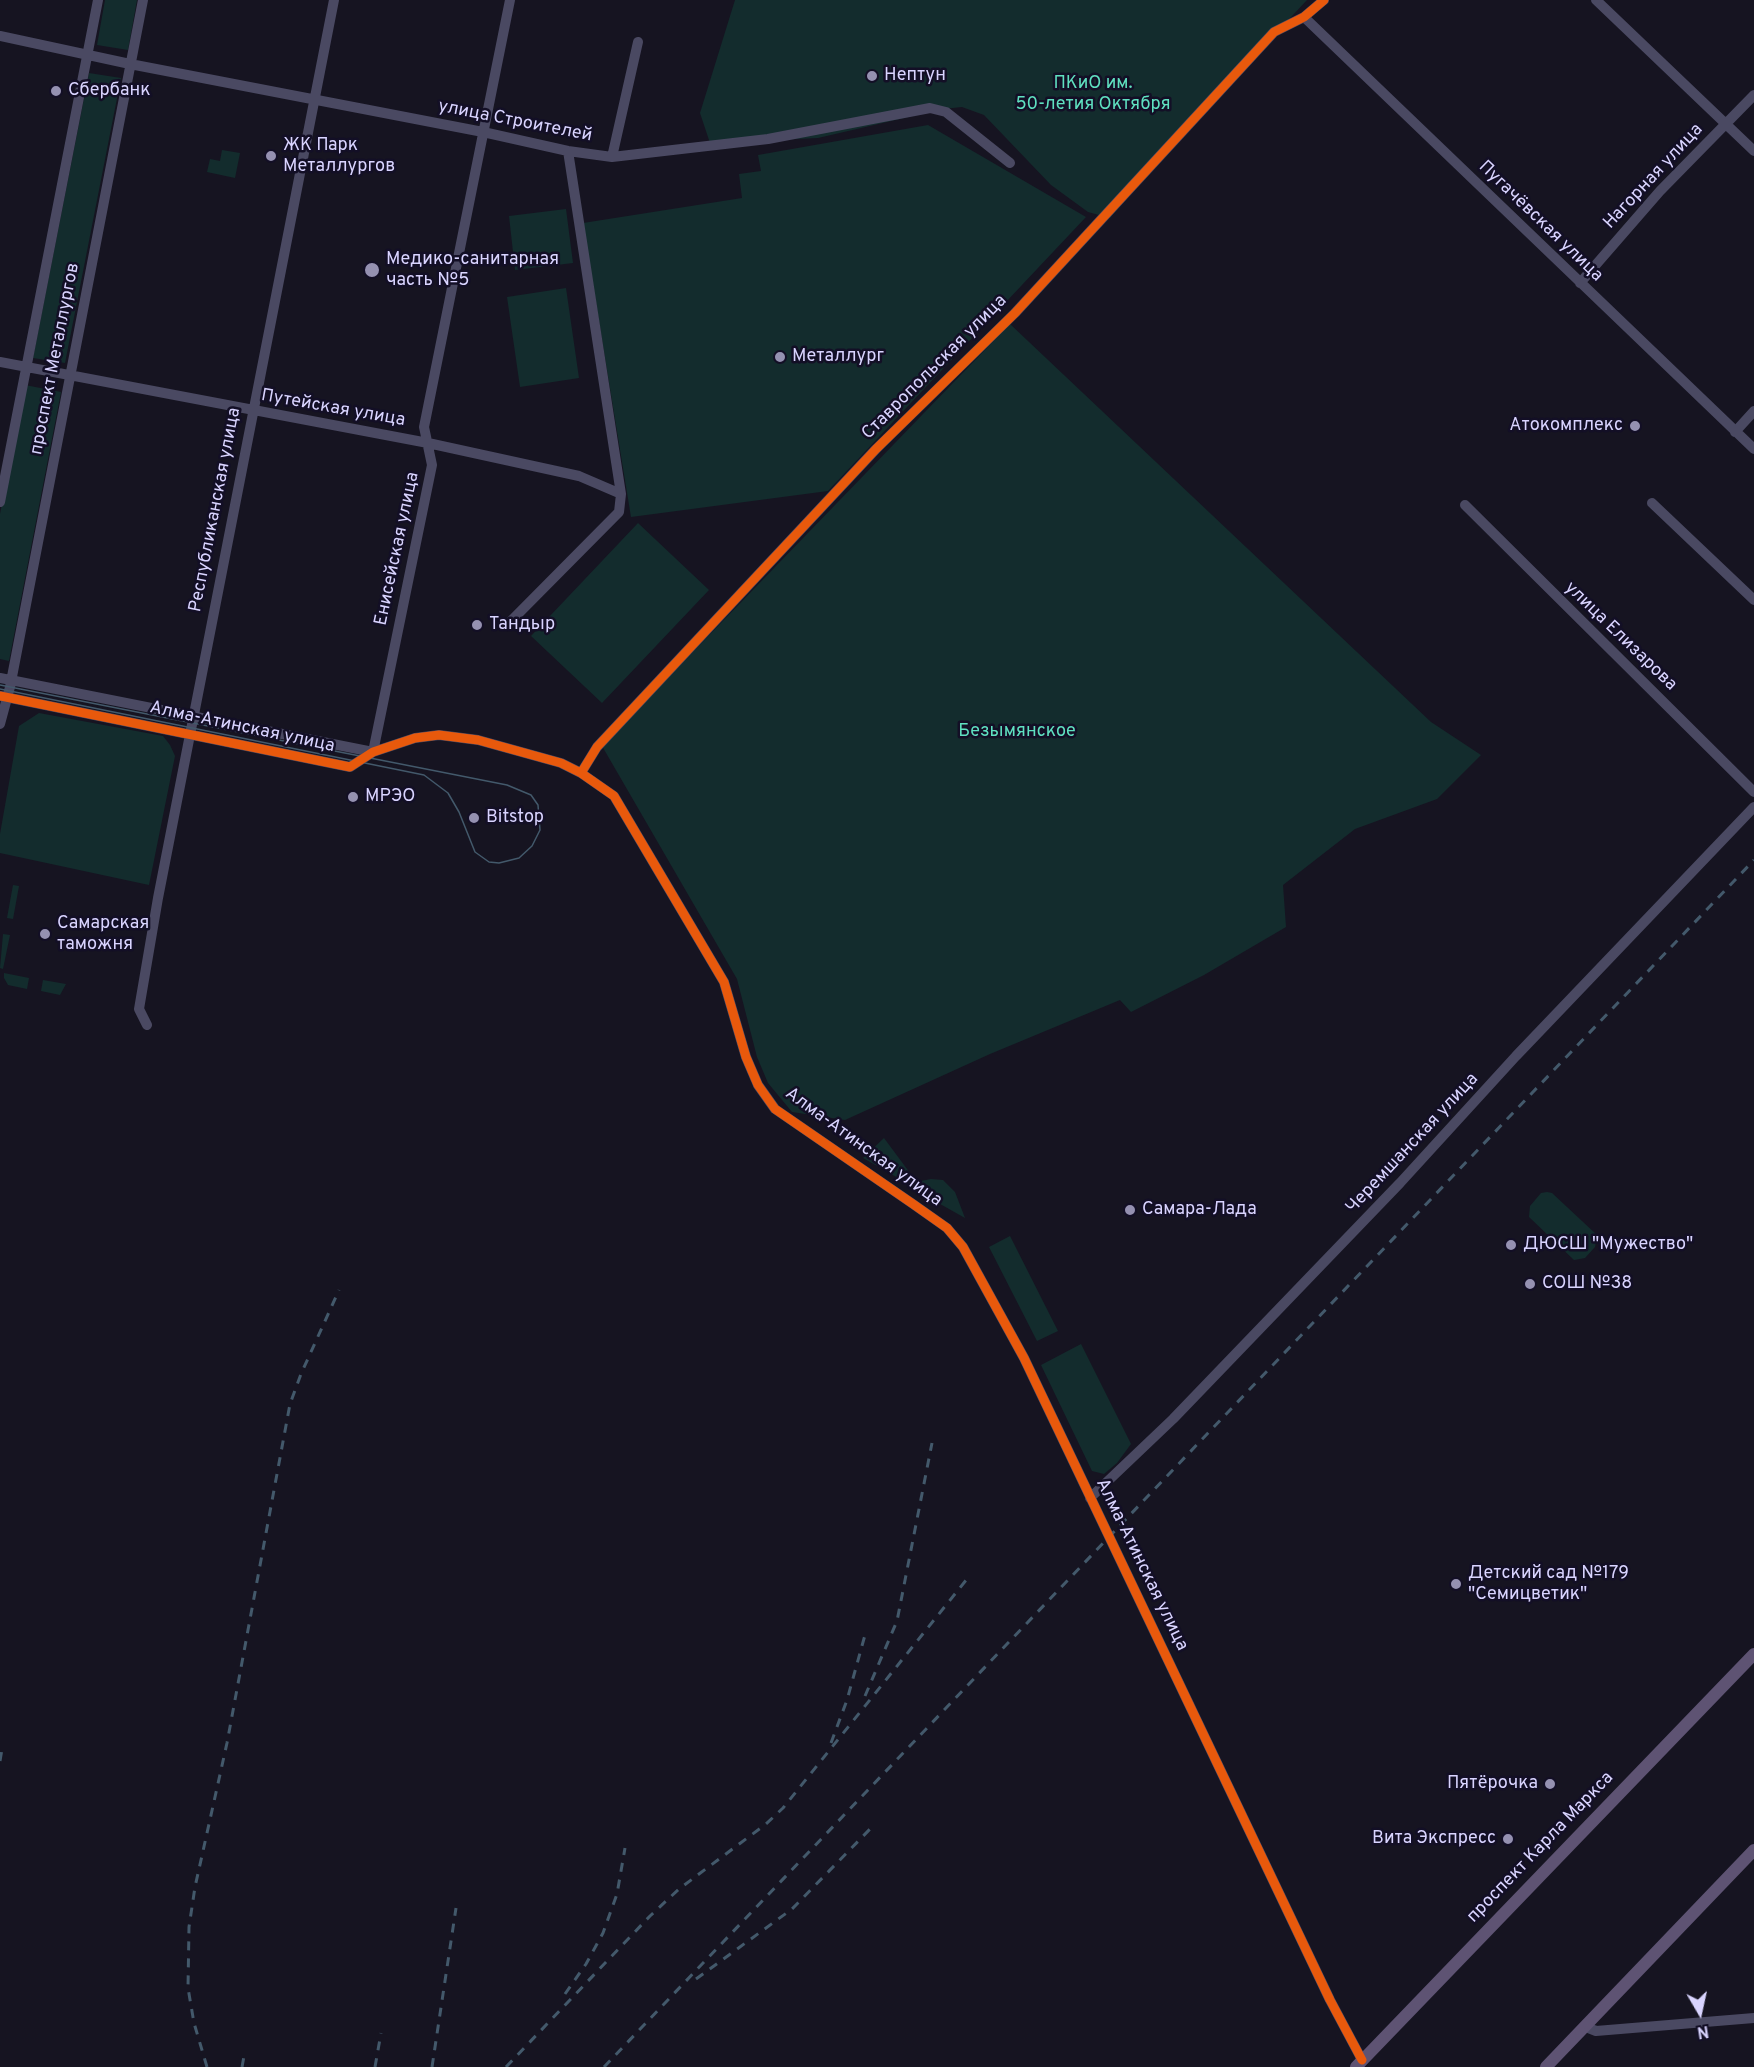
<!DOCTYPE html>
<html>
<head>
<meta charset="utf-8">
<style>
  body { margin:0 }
  #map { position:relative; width:1754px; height:2067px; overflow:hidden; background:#161421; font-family:Overpass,sans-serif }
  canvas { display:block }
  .north { position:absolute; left:1670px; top:1983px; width:60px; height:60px; -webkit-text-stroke:4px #130f26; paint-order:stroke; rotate:171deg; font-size:16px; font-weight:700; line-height:24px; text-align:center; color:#d9d4ff }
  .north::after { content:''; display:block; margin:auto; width:21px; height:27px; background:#d9d4ff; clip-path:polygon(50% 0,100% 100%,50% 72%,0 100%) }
</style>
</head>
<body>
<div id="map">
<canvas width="1754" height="2067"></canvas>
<div class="north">N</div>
</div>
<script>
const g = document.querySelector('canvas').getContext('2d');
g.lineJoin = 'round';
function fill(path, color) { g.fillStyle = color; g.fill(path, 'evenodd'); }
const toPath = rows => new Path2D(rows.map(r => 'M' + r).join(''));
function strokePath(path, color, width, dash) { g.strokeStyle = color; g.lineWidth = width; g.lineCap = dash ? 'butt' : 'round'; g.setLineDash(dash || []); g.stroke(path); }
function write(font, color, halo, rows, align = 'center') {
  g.font = font + ' Overpass,sans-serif'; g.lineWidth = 5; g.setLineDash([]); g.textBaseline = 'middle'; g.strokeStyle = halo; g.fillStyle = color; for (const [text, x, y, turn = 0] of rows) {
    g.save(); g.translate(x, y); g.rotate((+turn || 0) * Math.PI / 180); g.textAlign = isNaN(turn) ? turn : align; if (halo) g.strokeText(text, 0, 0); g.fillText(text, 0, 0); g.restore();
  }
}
fill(toPath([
  [105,0,137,0,128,50,97,45],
  [735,0,1307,0,1203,111,1110,218,1088,212,1051,185,984,115,962,107,943,109,818,138,710,143,700,113],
  [89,73,121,78,65,363,33,358],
  [928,125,1086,217,828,491,631,517,583,223,742,198,739,174,761,171,758,155],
  [222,150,240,153,235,178,207,172,210,159,220,161],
  [566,209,573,263,515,270,509,216],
  [566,288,579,378,520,387,507,297],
  [1010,324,1431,722,1481,755,1437,799,1355,829,1283,885,1286,927,1204,975,1131,1012,1120,1000,990,1054,845,1120,792,1112,768,1083,757,1057,737,979,602,746],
  [25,385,61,392,9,661,0,659,0,514],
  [638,523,709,590,602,703,531,636],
  [39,713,163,736,170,745,175,756,149,885,0,853,0,834,19,726],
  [13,885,19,886,13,919,7,918],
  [3,934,10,935,3,969,0,968],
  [4,973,29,978,27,989,8,985,4,978],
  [43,980,66,984,60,995,41,991],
  [884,1138,910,1173,898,1178,863,1158],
  [931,1179,943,1180,955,1192,965,1218,917,1191,921,1181],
  [1547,1192,1552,1193,1597,1235,1595,1247,1585,1258,1574,1260,1529,1217,1530,1206,1541,1193],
  [1010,1236,1058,1331,1037,1341,989,1247],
  [1081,1344,1131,1444,1117,1463,1104,1474,1092,1471,1041,1365]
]), '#132c2d');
strokePath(toPath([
  [1596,0,1754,151],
  [1304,17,1754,449],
  [0,36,130,64,483,132,568,151,612,157,768,139,930,108,946,112,1010,163],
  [612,157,638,42],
  [1580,283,1660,191,1754,95],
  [0,362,428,443,579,476,621,494],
  [1735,432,1754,411],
  [0,502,98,0],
  [1652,503,1754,600],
  [1465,505,1754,792],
  [511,621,619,512,621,494,568,151],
  [0,678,373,752],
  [0,696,350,767,373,752,415,738,439,735,478,740,561,763,581,773,614,796,724,982,746,1057,758,1085,775,1109,913,1204,947,1228,963,1247,1024,1358,1330,2000,1362,2060],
  [0,724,10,687,143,0],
  [373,752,432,465,424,427,510,0],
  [581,773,597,747,876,449,1015,313,1274,32,1304,17,1324,0],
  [147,1025,139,1009,158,898,334,0],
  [1090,1498,1173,1419,1400,1183,1516,1056,1754,807],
  [1586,2027,1596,2031,1754,2018]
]), '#4a4962', 10);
strokePath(toPath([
  [1356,2067,1754,1654],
  [1546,2067,1754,1850]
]), '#5e5373', 12);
strokePath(toPath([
  [0,685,507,785,531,795,538,805,540,830,532,846,519,858,499,863,489,862,475,852,459,812,448,793,424,775,0,689]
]), '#43596b', 1.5);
strokePath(toPath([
  [865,1696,897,1621,932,1443],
  [831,1743,847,1700,865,1635],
  [0,1761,2,1749],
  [696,1979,792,1909,872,1827],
  [565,1994,586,1964,603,1933,617,1894,625,1848],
  [207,2067,194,2023,188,1988,189,1927,195,1887,227,1743,290,1404,301,1374,339,1290],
  [242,2067,244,2056],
  [375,2067,381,2033],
  [432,2067,456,1908],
  [506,2067,650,1916,679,1889,766,1824,783,1808,967,1579],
  [604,2067,1754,860]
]), '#43596b', 3, [9, 8]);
strokePath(toPath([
  [0,696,350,767,373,752,415,738,439,735,478,740,561,763,581,773,614,796,724,982,746,1057,758,1085,775,1109,913,1204,947,1228,963,1247,1024,1358,1330,2000,1362,2060],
  [581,773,597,747,876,449,1015,313,1274,32,1304,17,1324,0]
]), '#e8590c', 9);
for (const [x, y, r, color] of [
  [872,76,6,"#9591b1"],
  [56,91,6,"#9591b1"],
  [271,156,6,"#9591b1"],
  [372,270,8,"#9591b1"],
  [780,357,6,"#9591b1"],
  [1635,426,6,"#9591b1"],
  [477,625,6,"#9591b1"],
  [353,797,6,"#9591b1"],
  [474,818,6,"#9591b1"],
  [45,934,6,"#9591b1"],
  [1130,1210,6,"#9591b1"],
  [1511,1245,6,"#9591b1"],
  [1530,1284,6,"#9591b1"],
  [1456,1584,6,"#9591b1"],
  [1550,1784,6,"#9591b1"],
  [1508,1839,6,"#9591b1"]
]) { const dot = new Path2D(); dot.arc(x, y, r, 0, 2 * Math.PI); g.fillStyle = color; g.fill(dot); strokePath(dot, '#130f26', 2); }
write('18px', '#d9d4ff', '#130f26', [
  ["Нептун",884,76],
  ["Сбербанк",68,91],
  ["ЖК Парк",283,146],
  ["Металлургов",283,167],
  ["Медико-санитарная",386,260],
  ["часть №5",386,281],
  ["Металлург",792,357],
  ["Атокомплекс",1623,426,"right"],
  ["Тандыр",489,625],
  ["МРЭО",365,797],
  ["Bitstop",486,818],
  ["Самарская",57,924],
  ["таможня",57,945],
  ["Самара-Лада",1142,1210],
  ["ДЮСШ \"Мужество\"",1523,1245],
  ["СОШ №38",1542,1284],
  ["Детский сад №179",1468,1574],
  ["\"Семицветик\"",1468,1595],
  ["Пятёрочка",1538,1784,"right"],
  ["Вита Экспресс",1496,1839,"right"]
], 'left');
write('18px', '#5fe0c0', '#130f26', [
  ["ПКиО им.",1093,84],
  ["50-летия Октября",1093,105],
  ["Безымянское",1017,732]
]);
write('18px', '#d9d4ff', '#130f26', [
  ["улица Строителей",515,122,11],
  ["Нагорная улица",1654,177,-47],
  ["Пугачёвская улица",1540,222,44],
  ["проспект Металлургов",56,359,-79],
  ["Ставропольская улица",935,368,-45],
  ["Путейская улица",333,409,10],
  ["Республиканская улица",216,510,-79],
  ["Енисейская улица",398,549,-78],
  ["улица Елизарова",1620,637,44],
  ["Алма-Атинская улица",242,728,12],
  ["Черемшанская улица",1413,1144,-47],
  ["Алма-Атинская улица",863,1148,36],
  ["Алма-Атинская улица",1141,1565,64],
  ["проспект Карла Маркса",1541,1848,-46]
]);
</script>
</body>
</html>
